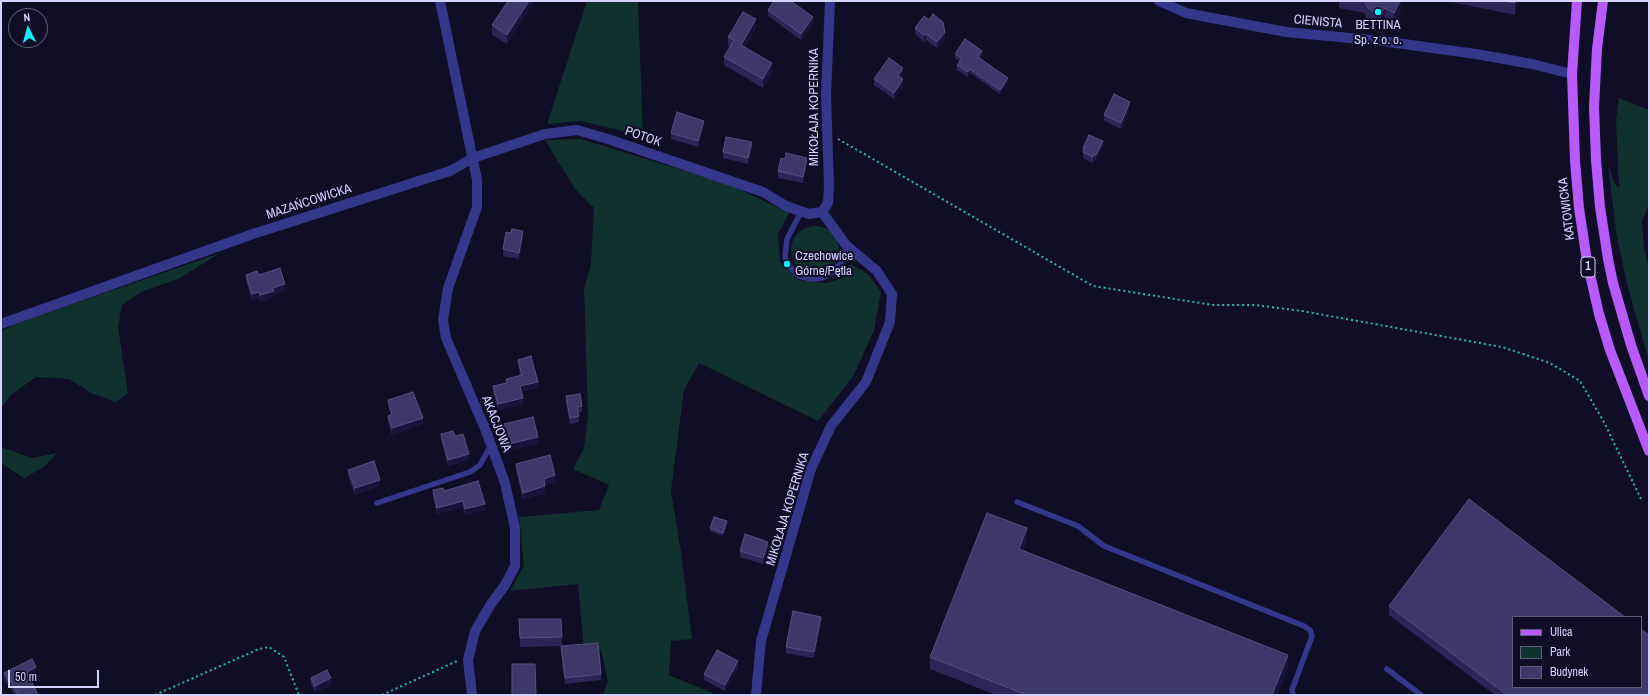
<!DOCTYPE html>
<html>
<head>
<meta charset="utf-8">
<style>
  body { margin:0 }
  #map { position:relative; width:1650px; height:696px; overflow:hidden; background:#100d27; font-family:"Archivo Narrow",sans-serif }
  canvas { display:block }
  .frame { position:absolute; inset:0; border:2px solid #d5d3ff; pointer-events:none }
  .legend { position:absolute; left:1512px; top:616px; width:130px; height:72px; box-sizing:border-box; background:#100d27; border:1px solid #5f5c7d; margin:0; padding:5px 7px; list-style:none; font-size:12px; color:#d5d3ff }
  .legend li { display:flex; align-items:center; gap:8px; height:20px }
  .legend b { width:20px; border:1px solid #5f5c7d }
  .north { position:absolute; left:8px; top:8px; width:40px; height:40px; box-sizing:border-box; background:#100d27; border:1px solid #5f5c7d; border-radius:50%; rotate:354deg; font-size:11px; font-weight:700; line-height:16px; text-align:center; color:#d5d3ff }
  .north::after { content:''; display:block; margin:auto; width:14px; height:18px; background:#00f4fe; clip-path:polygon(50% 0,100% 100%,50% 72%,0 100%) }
  .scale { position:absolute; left:8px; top:670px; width:91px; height:18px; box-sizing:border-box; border:2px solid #d5d3ff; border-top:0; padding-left:5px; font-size:12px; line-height:14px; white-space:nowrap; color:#d5d3ff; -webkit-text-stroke:3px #100d27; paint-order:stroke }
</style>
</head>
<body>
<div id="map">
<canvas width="1650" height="696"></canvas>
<div class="frame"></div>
<ul class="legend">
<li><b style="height:5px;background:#b75aff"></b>Ulica</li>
<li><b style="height:11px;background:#10312e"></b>Park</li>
<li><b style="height:11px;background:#3e3868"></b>Budynek</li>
</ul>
<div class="north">N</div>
<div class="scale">50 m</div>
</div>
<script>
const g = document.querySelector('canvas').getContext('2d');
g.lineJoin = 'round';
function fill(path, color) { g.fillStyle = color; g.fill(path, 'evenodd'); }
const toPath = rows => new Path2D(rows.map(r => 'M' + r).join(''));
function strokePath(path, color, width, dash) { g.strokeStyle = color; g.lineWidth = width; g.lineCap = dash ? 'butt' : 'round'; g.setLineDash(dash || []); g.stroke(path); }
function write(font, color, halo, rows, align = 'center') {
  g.font = font + ' "Archivo Narrow",sans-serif'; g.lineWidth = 4; g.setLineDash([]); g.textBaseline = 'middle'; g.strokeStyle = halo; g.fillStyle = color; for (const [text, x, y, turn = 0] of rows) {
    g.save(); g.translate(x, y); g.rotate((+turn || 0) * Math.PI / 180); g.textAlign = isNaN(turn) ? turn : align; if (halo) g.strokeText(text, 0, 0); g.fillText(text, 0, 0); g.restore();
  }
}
fill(toPath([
  [587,1,638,1,643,136,581,121,547,124],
  [1619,98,1649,110,1649,204,1642,221,1644,247,1649,270,1649,361,1627,284,1616,232,1608,165,1615,184,1619,188,1616,120],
  [581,139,731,185,789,213,778,234,780,262,799,280,827,283,845,277,851,264,868,274,881,292,874,330,854,375,818,421,699,363,684,390,671,491,681,552,692,639,671,641,669,675,717,695,603,695,608,682,601,650,584,650,578,584,510,591,524,565,519,517,599,510,609,485,573,469,584,448,588,417,584,289,591,264,594,208,575,189,545,140],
  '791 250a24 24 0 1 1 48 0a24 24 0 1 1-48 0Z',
  [220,253,180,278,141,292,122,305,118,327,128,394,115,402,91,393,69,379,36,377,11,395,1,408,1,331,21,322],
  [1,447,32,458,57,453,44,467,24,478,1,463]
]), '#10312e');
strokePath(toPath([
  [838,139,1093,286,1213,305,1255,305,1302,311,1502,347,1550,363,1580,381,1605,424,1641,499],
  [155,695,259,649,269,647,284,657,299,695],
  [382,695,457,661]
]), '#25c0ad', 2, [2, 3]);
strokePath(toPath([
  [801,212,787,239,785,257,787,264,799,276,811,279,822,278,830,274,841,263,846,245],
  [1017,502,1078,526,1104,546,1304,626,1310,630,1312,636,1292,690,1293,695],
  [377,503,470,472,480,465,491,445],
  [1387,669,1421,695]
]), '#343789', 5.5);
strokePath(toPath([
  [440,1,477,180,477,207,448,288,443,320,446,338,486,431,505,483,515,528,515,566,505,585,491,604,475,631,468,660,472,695],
  [1159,1,1186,13,1286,32,1382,41,1476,54,1532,64,1572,74],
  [822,212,828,203,829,186,826,95,830,1],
  [1,324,253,234,450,171,473,158,545,134,577,130,608,139,763,192,786,206,809,214,822,212],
  [756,695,761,641,811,469,831,426,866,382,890,322,892,294,877,271,846,245,822,212]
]), '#343789', 10);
strokePath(toPath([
  [1577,1,1572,74,1575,161,1579,208,1587,261,1599,314,1610,350,1649,451],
  [1603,1,1597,49,1594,107,1596,160,1600,207,1608,259,1613,283,1631,345,1649,396]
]), '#b75aff', 10);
fill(toPath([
  [508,1,507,44,492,35,492,25],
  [1339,1,1401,1,1401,10,1394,25,1385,20,1381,25,1376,25,1368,21,1364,13,1339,8],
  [1447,1,1518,1,1515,15],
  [768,10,813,24,801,40,768,16],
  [756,27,745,47,772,72,763,88,724,65,724,57,730,47,728,45,728,37],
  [915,28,945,39,937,48,926,40,924,42,915,34],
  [955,54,982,55,980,58,1008,82,1000,94,970,73,968,77,957,70,957,65,960,61,955,58],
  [903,74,901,78,903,86,894,99,874,85,874,79],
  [1130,108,1121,129,1104,121,1104,115],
  [704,127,698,147,671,139,671,133],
  [1103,147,1096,161,1095,160,1093,163,1083,158,1083,148],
  [752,148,748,164,723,158,723,152],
  [807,164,803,183,778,178,778,171],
  [523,237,519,259,503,256,503,249],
  [246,275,259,275,285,290,274,294,274,297,260,302,259,298,252,300,246,281],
  [518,360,538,388,521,392,523,404,498,411,493,392,493,386,506,383,506,379,520,376,518,366],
  [566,396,582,406,582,412,578,413,579,422,570,424,566,402],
  [388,400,423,424,392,435,388,422,388,416,391,415,388,406],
  [504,424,538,444,509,450,504,431],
  [441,434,455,436,469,460,448,466,441,440],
  [516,464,555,482,545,485,545,493,523,499,516,471],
  [348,470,380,486,355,495,348,476],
  [433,490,444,491,485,510,465,515,463,507,437,514,433,497],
  [727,524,723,536,710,531,710,528],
  [1027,540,1023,550,1288,667,1277,695,996,695,930,669,930,657],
  [768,548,763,564,740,557,740,551],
  [1389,606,1649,695,1495,695,1389,615],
  [519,619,561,619,562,646,601,674,601,680,565,684,561,652,561,646,520,647],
  [821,623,814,658,786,653,786,647],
  [738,668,725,691,704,680,704,674],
  [4,673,36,673,29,677,38,695,14,695,10,687,9,687,4,679],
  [311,678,331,685,315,692,311,684]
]), '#2c2556');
fill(toPath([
  [529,1,535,1,507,44,507,35],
  [1400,1,1401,1,1401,10,1394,25,1394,13],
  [1515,1,1518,1,1515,15],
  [1385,8,1385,20,1381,25,1381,13],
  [813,17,813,24,801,40,801,34],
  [756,19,756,27,741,53,741,45],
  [945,32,945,39,937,48,937,42],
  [926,34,926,40,924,42,924,35],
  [982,51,982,55,978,61,978,57],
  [772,63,772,72,763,88,763,79],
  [903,68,903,74,898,82,898,76],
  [970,69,970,73,968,77,968,72],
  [1008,78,1008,82,1000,94,1000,90],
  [903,79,903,86,894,99,894,93],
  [1130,102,1130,108,1121,129,1121,123],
  [704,121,704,127,698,147,698,141],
  [1103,141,1103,147,1096,161,1096,155],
  [752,142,752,148,748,164,748,158],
  [1095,154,1095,160,1093,163,1093,157],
  [807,158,807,164,803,183,803,177],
  [523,231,523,237,519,259,519,253],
  [285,284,285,290,274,294,274,297,260,302,260,295,273,288],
  [259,292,259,298,252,300,252,294],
  [538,382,538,388,520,392,520,386],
  [523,398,523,404,498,411,498,404],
  [423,418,423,424,392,435,392,428],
  [538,437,538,444,509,450,509,444],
  [469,454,469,460,448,466,448,460],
  [555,475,555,482,544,485,544,479],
  [380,480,380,486,355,495,355,488],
  [545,486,545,493,523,499,523,493],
  [463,501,463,507,437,514,437,508],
  [485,504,485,510,465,515,465,509],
  [727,521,727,524,723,536,723,533],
  [1027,528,1027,540,1019,561,1019,549],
  [768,542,768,548,763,564,763,558],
  [821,617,821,623,814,658,814,652],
  [1288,655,1288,667,1277,695,1272,695],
  [738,661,738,668,725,691,725,685],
  [36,667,36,673,27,678,27,672],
  [331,678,331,685,315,692,315,686],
  [10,680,10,687,9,687,9,681]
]), '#19143b');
const building = toPath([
  [508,1,529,1,507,35,492,25,508,1],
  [774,1,791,1,813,17,801,34,768,10,774,1],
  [1364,1,1400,1,1394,13,1385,8,1381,13,1376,13,1368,8,1364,1],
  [1504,1,1515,1,1515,3,1504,1],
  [743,12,756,19,741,45,772,63,763,79,724,57,734,40,728,37,743,12],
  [933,14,943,22,945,32,937,42,926,34,924,35,915,28,924,16,929,20,933,14],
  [965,39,982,51,978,57,1008,78,1000,90,970,69,968,72,957,65,962,58,955,54,965,39],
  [889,58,903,68,898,76,903,79,894,93,874,79,889,58],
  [1114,94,1130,102,1121,123,1104,115,1114,94],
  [677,112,704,121,698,141,671,133,677,112],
  [1089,135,1103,141,1096,155,1095,154,1093,157,1083,152,1084,149,1083,148,1089,135],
  [726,137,752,142,748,158,723,152,726,137],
  [786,153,807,158,803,177,778,171,781,158,785,159,786,153],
  [512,229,523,231,519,253,503,249,506,232,511,233,512,229],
  [280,268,285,284,273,288,274,291,260,295,259,292,252,294,246,275,257,271,259,275,280,268],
  [531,356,538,382,520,386,523,398,498,404,493,386,507,383,506,379,522,375,518,360,531,356],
  [413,392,423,418,392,428,388,416,392,414,388,400,413,392],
  [580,394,582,406,577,407,579,416,570,418,566,396,580,394],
  [533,417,538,437,509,444,504,424,533,417],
  [453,431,455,436,463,434,469,454,448,460,441,434,453,431],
  [550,455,555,475,544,479,545,486,523,493,516,464,550,455],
  [374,461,380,480,355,488,348,470,374,461],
  [478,481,485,504,465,509,463,501,437,508,433,490,443,488,444,491,478,481],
  [1469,499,1625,617,1513,617,1513,687,1641,687,1641,629,1649,635,1649,695,1507,695,1389,606,1469,499],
  [987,513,1027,528,1019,549,1288,655,1272,695,1027,695,930,657,987,513],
  [714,517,727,521,723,533,710,528,714,517],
  [745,534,768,542,763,558,740,551,745,534],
  [793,611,821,617,814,652,786,647,793,611],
  [519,619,561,619,562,637,520,638,519,619],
  [598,643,601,674,565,678,561,646,598,643],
  [717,650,738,661,725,685,704,674,717,650],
  [32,659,36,667,27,672,38,695,18,695,10,680,9,681,4,673,32,659],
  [512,664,535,664,536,695,512,695,512,664],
  [327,670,331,678,315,686,311,678,327,670]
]);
fill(building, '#3e3868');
strokePath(building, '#565080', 1);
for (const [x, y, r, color] of [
  [1378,12,4,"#00f4fe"],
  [787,264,4,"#00f4fe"]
]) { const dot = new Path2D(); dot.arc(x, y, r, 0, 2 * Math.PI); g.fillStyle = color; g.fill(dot); strokePath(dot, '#100d27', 1.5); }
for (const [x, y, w] of [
  [1588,267,14]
]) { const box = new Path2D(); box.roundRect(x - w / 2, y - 10, w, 20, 3); g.fillStyle = '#100d27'; g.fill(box); strokePath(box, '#d5d3ff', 1); }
write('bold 12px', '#d5d3ff', null, [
  ["1",1588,267]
]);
write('13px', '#d5d3ff', '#100d27', [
  ["CIENISTA",1318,22,5],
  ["MIKOŁAJA KOPERNIKA",815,107,-90],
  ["POTOK",643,137,19],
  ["MAZAŃCOWICKA",309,202,-18],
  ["KATOWICKA",1567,209,-97],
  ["AKACJOWA",496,424,68],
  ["MIKOŁAJA KOPERNIKA",788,509,-73]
]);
write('13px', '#d5d3ff', '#100d27', [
  ["BETTINA",1378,26],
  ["Sp. z o. o.",1378,41],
  ["Czechowice",795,257,"left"],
  ["Górne/Pętla",795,272,"left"]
]);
</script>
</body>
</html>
